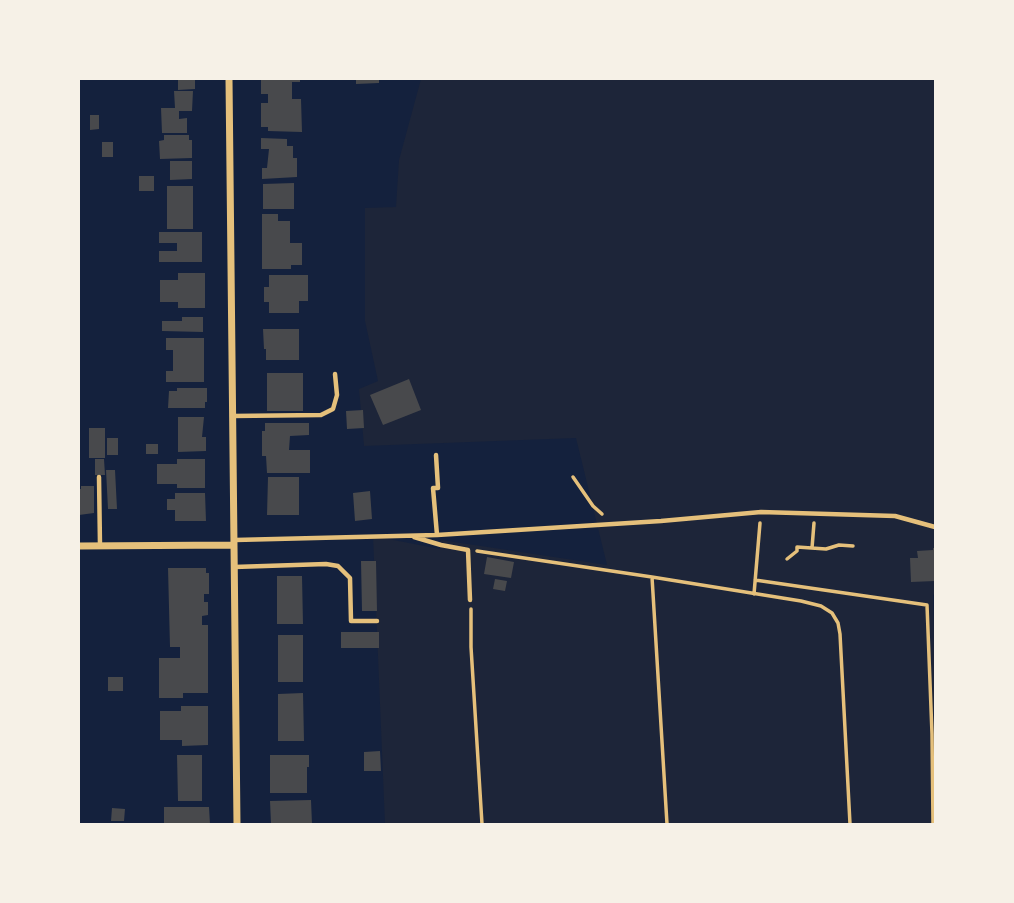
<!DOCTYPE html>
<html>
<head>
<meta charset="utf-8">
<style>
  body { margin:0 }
  #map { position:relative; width:1014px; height:903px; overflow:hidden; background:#14213d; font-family:"Golos Text",sans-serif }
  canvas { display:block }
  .frame { position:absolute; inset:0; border:80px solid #f6f1e7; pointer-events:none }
</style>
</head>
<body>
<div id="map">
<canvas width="1014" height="903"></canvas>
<div class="frame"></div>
</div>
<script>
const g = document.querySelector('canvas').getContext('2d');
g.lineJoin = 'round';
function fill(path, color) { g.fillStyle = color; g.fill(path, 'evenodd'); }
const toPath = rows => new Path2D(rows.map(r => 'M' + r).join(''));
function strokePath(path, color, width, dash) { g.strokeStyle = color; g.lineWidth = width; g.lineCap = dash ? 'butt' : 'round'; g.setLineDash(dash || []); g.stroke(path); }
fill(toPath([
  [421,79,935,79,935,594,933,595,935,670,935,824,385,824,373,536,440,549,441,540,607,565,576,438,364,446,359,389,378,381,365,321,365,208,396,207,399,160]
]), '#1d2539');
fill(toPath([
  [178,79,195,79,195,89,178,90],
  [261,79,300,79,300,82,292,82,292,99,301,99,302,132,268,131,268,127,261,127,261,103,268,103,268,94,261,94],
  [356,79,379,79,379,83,356,84],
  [174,91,193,91,192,111,179,111,179,119,187,118,187,133,162,133,161,108,175,108],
  [90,115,99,115,99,129,90,130],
  [164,135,189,135,189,140,192,140,192,158,160,159,159,141,164,140],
  [261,138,287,139,287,146,293,146,293,158,297,158,297,177,262,179,262,168,267,168,269,149,261,149],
  [102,142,113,142,113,157,102,157],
  [170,161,192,161,192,179,170,180],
  [139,176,154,176,154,191,139,191],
  [294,183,294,209,263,209,263,184],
  [167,186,193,186,193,229,167,229],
  [262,214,278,214,278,221,290,221,290,243,302,243,302,265,291,265,291,269,262,269],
  [159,232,202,232,202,262,159,262,159,251,177,251,177,243,159,243],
  [178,273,205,273,205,308,178,308,178,302,160,302,160,280,178,280],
  [269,275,308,275,308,301,299,301,299,313,269,313,269,302,264,302,264,287,269,287],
  [182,317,203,317,203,332,162,331,162,321,182,321],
  [263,329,299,329,299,360,266,360,266,349,264,349],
  [166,338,204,338,204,382,166,382,166,371,173,371,173,350,166,350],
  [267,373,303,373,303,411,267,411],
  [409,379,421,410,383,425,370,395],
  [177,388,207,388,207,402,205,402,205,408,168,408,169,391,177,391],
  [363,410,364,428,347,429,346,411],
  [178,417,204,417,202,437,206,437,206,451,178,452],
  [265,423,309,423,309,435,290,436,289,450,310,450,310,473,267,473,266,456,262,456,262,431,265,431],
  [89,428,105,428,105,458,89,458],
  [107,438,118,438,118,455,107,455],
  [146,444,158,444,158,454,146,454],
  [95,459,104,459,105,475,95,475],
  [177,459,205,459,205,488,177,488,177,484,157,484,157,464,177,464],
  [106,470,115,470,117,509,108,509],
  [268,477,299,477,299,515,267,515],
  [81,486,94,486,94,513,79,515,79,489,81,489],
  [370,491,372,519,355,521,353,493],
  [175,493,205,493,206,521,175,521,175,510,167,510,167,499,175,499],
  [933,548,935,548,935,581,911,582,910,558,918,558,917,551,933,550],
  [487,557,514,562,511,578,484,574],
  [361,561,376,561,377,611,362,611],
  [168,568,206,568,206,573,209,573,209,594,204,594,204,602,208,602,208,615,202,616,202,625,208,625,208,693,183,693,183,698,159,698,159,658,180,658,180,647,170,647],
  [277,576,302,576,303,624,277,624],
  [495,579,507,581,505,591,493,589],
  [341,632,379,632,379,648,341,648],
  [278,635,303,635,303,682,278,682],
  [108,677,123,677,123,691,108,691],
  [303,693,304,741,278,741,278,694],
  [181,706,208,706,208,745,182,746,182,740,160,740,160,711,181,711],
  [380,751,381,771,364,771,364,752],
  [177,755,202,755,202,801,178,801],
  [270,755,309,755,309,767,307,767,307,793,270,793],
  [311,800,312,824,271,824,270,801],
  [164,807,209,807,210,824,164,824],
  [112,808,125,809,124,821,111,821]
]), '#48494c');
strokePath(toPath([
  [573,477,593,506,602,514],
  [812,548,814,523],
  [477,551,652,577,801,601,821,606,832,613,838,623,840,634,850,824],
  [787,559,797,551,797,547,826,549,839,545,853,546],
  [652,577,667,824],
  [755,580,927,605,932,734,933,824],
  [754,594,760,523],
  [471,609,471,647,482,824]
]), '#e5c07b', 3.5);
strokePath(toPath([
  [232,416,321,415,333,409,337,395,335,374],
  [99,477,100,546],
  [437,535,661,521,761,512,895,516,935,527],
  [414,537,441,545,468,550,470,600],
  [235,540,437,535,433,488,438,488,436,455],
  [234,567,326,564,338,566,350,578,351,621,377,621]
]), '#e5c07b', 4.5);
strokePath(toPath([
  [229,79,237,824],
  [79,546,234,545]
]), '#e5c07b', 7);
</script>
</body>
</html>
